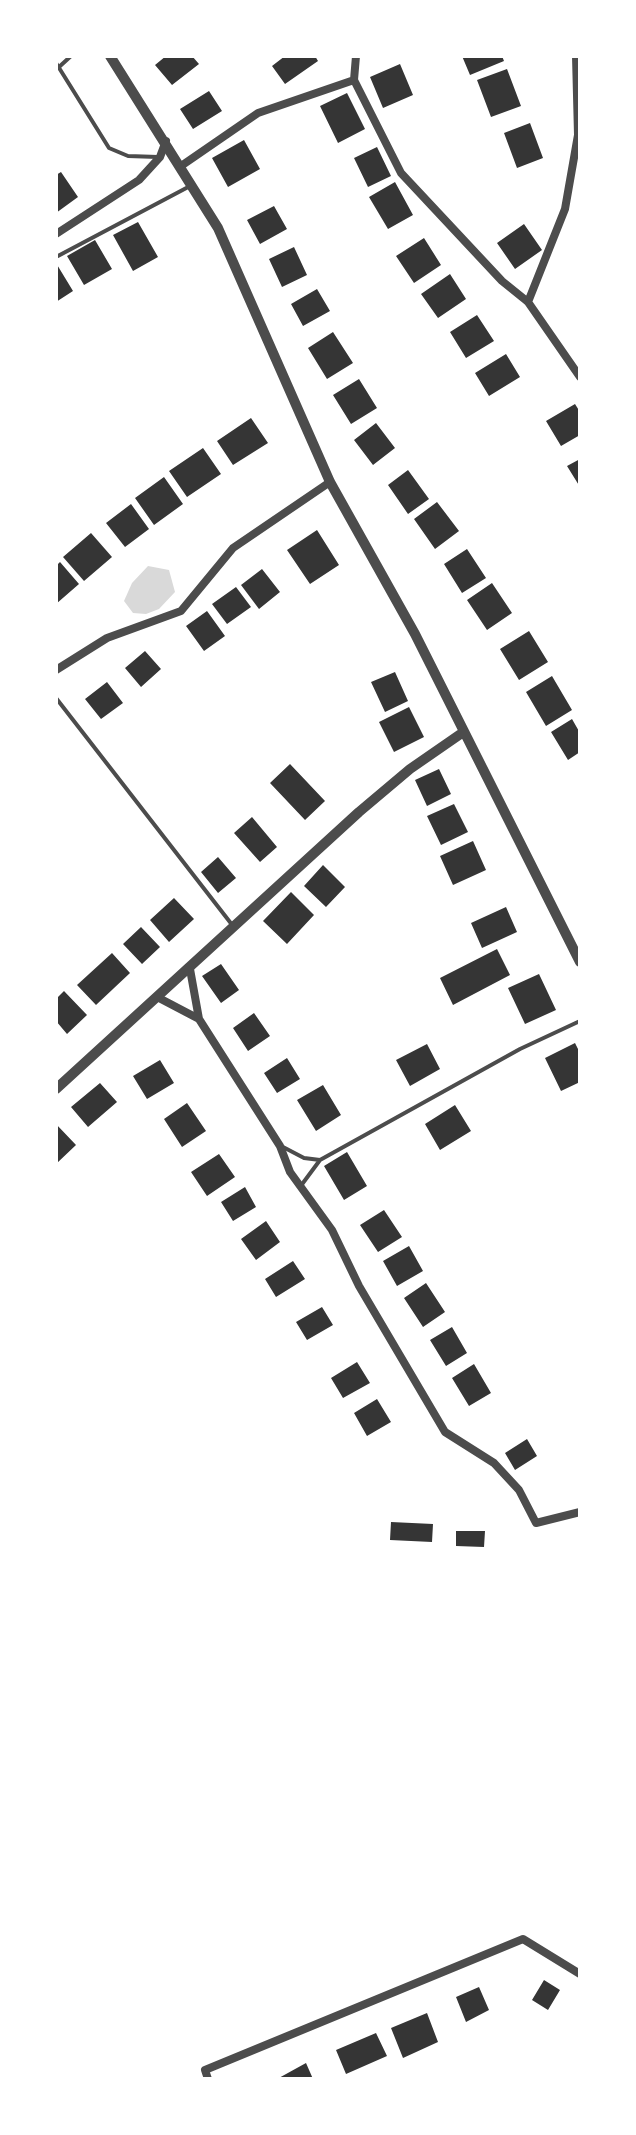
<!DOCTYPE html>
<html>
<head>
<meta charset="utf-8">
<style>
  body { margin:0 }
  #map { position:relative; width:636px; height:2135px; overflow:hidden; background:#fff; font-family:"IBM Plex Sans",sans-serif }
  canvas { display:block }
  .frame { position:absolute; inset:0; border:58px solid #fff; pointer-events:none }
</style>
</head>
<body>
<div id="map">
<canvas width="636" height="2135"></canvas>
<div class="frame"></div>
</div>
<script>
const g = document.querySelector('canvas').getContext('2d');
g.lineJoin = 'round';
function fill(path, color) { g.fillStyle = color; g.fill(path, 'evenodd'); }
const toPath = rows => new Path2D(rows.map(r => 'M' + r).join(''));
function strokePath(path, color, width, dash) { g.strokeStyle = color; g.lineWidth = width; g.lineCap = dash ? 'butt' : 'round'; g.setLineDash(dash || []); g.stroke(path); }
fill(toPath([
  [148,566,169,570,175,592,159,609,146,614,133,613,124,601,132,583]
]), '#d9d9d9');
fill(toPath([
  [166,56,192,56,199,64,172,85,155,65],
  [285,56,315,56,318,61,285,84,272,66],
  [462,56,502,56,504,61,470,75],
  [400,64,413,95,383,108,370,77],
  [507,69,521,106,491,117,477,80],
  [209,91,222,111,193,129,180,109],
  [347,93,365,129,338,143,320,106],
  [530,123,543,158,517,168,504,133],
  [244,140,260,169,228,187,212,158],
  [377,147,391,176,368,187,354,158],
  [61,172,78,197,56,213,56,175],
  [395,182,413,215,388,229,369,197],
  [274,206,287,229,260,244,247,220],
  [138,222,158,257,133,271,113,235],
  [524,224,542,250,515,269,497,243],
  [424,238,441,265,414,283,396,256],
  [95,240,112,269,84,285,67,256],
  [294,247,307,275,282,287,269,259],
  [56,263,73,291,56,302],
  [450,274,466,299,438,318,421,294],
  [317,289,330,311,303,326,291,304],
  [477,315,494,341,466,358,450,332],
  [333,332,353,363,327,379,308,348],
  [506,354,520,377,489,396,475,373],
  [359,379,377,408,351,424,333,395],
  [575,404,580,412,580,435,561,446,546,421],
  [251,418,268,443,233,465,217,441],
  [376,423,395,448,373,465,354,440],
  [203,448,221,474,187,497,169,471],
  [580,459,580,487,567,466],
  [408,470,429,499,408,514,388,485],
  [164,477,183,504,154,525,135,498],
  [437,502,459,531,435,549,414,519],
  [131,504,149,529,125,547,106,523],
  [317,530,339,565,310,584,287,550],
  [91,533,112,557,84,581,63,557],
  [467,549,486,578,462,593,444,564],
  [60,562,79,584,56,604,56,566],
  [262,569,280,592,259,609,241,585],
  [492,583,512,613,487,630,467,600],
  [236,587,251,607,227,624,212,604],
  [207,611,225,636,204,651,186,626],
  [529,631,548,662,519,680,500,649],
  [145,651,161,669,141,687,125,668],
  [395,672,408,701,385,712,371,682],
  [552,676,572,710,546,726,526,692],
  [107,682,123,703,101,719,85,699],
  [409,707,424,737,394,752,379,722],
  [572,719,580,733,580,752,568,760,551,732],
  [290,764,325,801,305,820,270,783],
  [439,769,451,794,427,806,415,780],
  [454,804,468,832,441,845,427,816],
  [252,817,277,847,260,862,234,833],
  [473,841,486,870,453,885,440,856],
  [218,857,236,878,218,893,201,872],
  [323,865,345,887,326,907,304,886],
  [291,892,314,915,287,944,263,921],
  [174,898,194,919,169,942,150,920],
  [506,907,517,932,482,948,471,923],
  [141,927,160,947,142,964,123,944],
  [497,949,510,975,453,1005,440,978],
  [112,953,130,973,96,1005,77,985],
  [221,964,239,990,221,1003,202,976],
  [539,974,556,1010,525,1024,508,988],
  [64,991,87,1015,67,1034,56,1021,56,999],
  [254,1013,270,1036,248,1051,233,1028],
  [575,1043,580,1053,580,1082,561,1091,545,1058],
  [427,1044,440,1069,410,1086,396,1060],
  [287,1058,300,1079,277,1093,264,1073],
  [160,1060,174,1083,147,1099,133,1076],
  [100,1083,117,1102,88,1127,71,1107],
  [323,1085,341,1115,316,1131,297,1100],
  [187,1103,206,1131,182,1147,164,1119],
  [455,1105,471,1131,440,1150,425,1124],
  [56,1124,76,1145,56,1164],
  [347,1152,367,1186,344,1200,324,1166],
  [219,1154,235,1177,207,1196,191,1172],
  [245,1187,256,1207,233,1221,221,1202],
  [384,1210,402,1237,378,1252,360,1225],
  [266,1221,280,1242,256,1260,241,1239],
  [409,1246,423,1271,397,1286,383,1261],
  [293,1261,305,1279,276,1297,265,1279],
  [426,1283,445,1312,423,1327,404,1298],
  [322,1307,333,1325,307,1340,296,1322],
  [452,1327,467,1353,446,1366,430,1340],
  [357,1362,370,1383,343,1398,331,1378],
  [474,1364,491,1393,469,1406,452,1378],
  [377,1399,391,1422,367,1436,354,1413],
  [527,1439,537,1456,515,1470,505,1453],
  [391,1522,433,1524,432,1542,390,1540],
  [456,1531,485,1531,484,1547,456,1546],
  [544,1980,560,1990,548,2010,532,2000],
  [479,1987,489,2010,466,2022,456,1997],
  [427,2013,438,2042,403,2058,391,2028],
  [376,2033,387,2056,346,2074,336,2050],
  [306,2063,313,2079,277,2079]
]), '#353535');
strokePath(toPath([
  [56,63,109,148,128,156,158,157],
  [59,67,71,56],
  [56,257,192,185],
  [56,698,233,926],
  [283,1147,304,1158,320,1160,520,1049,580,1021],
  [300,1187,320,1160]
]), '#4c4c4c', 4);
strokePath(toPath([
  [354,80,401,173,502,281,528,302,580,377],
  [181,166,258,113,354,80,356,56],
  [56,234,139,180,160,157,166,141],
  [528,302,565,209,578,135,576,56],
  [56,670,107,638,181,611,233,548,330,482],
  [190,969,199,1019],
  [159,998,199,1019,280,1146,290,1172,332,1230,359,1286,445,1432,494,1463,519,1490,536,1523,580,1512],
  [208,2079,205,2070,523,1939,580,1974]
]), '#4c4c4c', 8);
strokePath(toPath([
  [110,56,218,228,330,482,415,634,580,962],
  [56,1089,359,812,410,769,462,733]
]), '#4c4c4c', 10);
</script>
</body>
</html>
